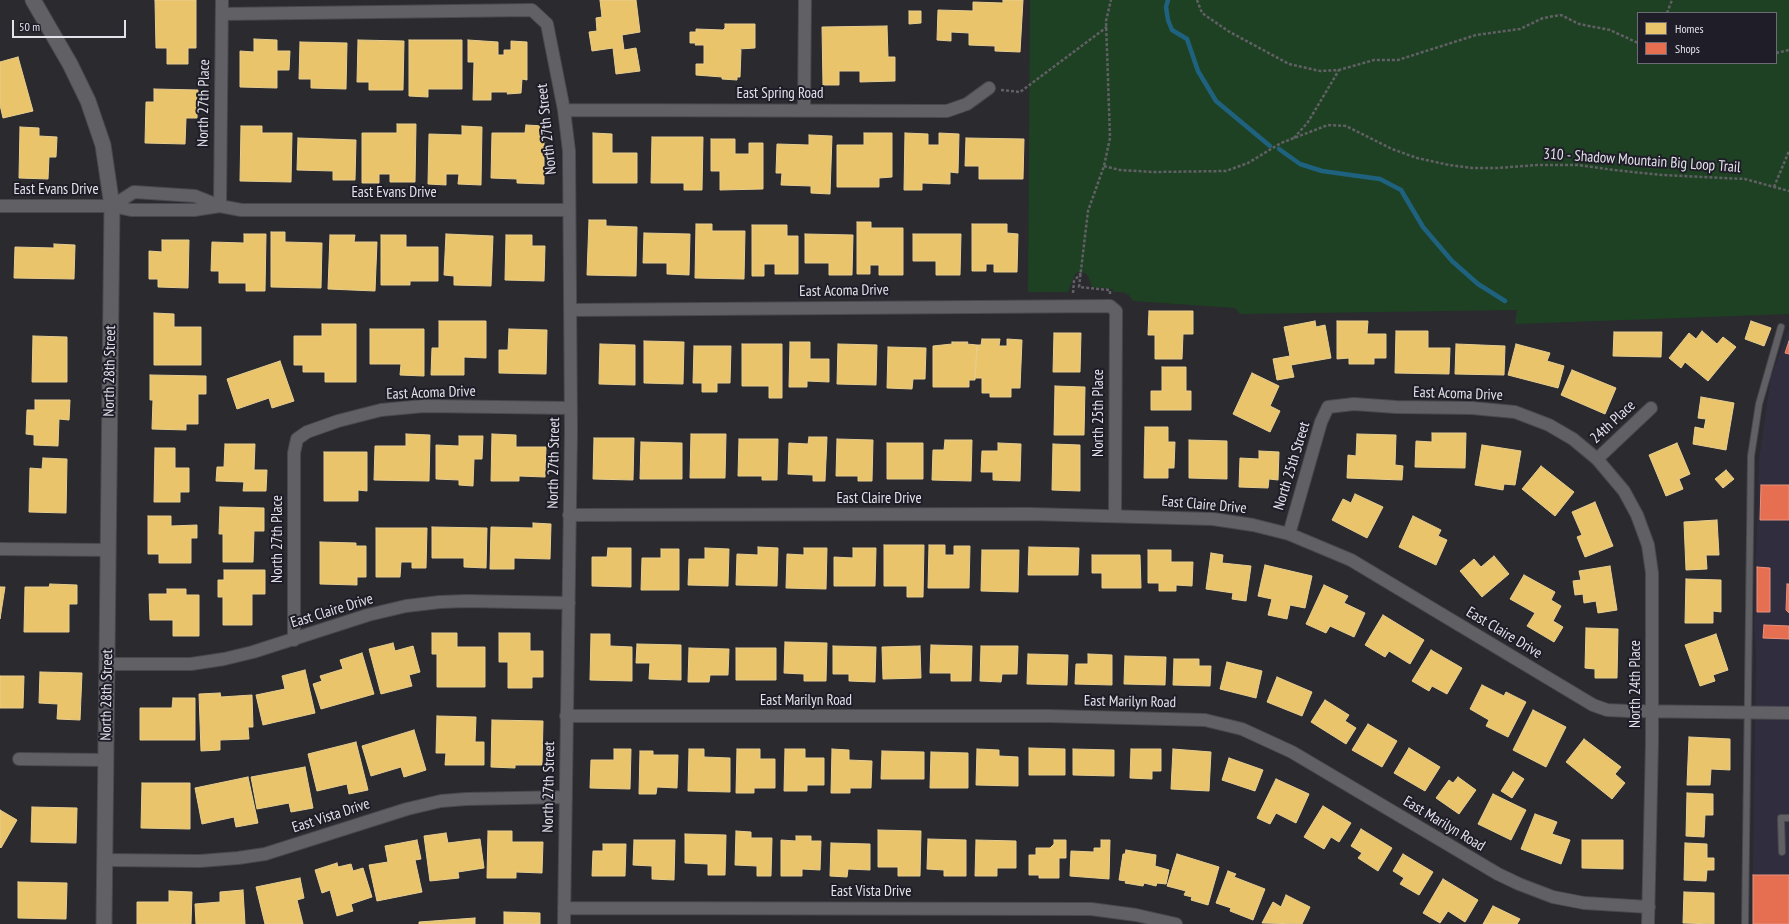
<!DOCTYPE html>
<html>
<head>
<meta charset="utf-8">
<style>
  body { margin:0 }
  #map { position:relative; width:1789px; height:924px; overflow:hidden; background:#2a2a2f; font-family:"PT Sans Narrow",sans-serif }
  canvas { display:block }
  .legend { position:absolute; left:1637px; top:12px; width:140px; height:52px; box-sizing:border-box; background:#1e1d28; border:1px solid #6d6c76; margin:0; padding:5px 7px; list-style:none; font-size:12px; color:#e3e2ea }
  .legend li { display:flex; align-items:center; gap:8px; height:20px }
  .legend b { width:20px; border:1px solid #6d6c76 }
  .scale { position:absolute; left:12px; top:20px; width:114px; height:18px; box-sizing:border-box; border:2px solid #e3e2ea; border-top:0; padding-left:5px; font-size:12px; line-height:14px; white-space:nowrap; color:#e3e2ea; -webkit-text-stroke:3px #1e1d28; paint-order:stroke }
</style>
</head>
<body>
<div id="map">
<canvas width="1789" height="924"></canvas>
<ul class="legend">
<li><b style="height:11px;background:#e9c46a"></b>Homes</li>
<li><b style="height:11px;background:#e76f51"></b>Shops</li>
</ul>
<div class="scale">50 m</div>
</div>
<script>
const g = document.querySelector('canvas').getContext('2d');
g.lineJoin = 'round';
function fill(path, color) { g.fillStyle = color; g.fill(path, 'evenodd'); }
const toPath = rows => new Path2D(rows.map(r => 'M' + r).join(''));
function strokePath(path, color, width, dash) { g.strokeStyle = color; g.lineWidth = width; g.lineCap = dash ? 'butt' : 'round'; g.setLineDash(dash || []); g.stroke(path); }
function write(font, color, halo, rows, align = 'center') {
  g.font = font + ' "PT Sans Narrow",sans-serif'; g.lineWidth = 4; g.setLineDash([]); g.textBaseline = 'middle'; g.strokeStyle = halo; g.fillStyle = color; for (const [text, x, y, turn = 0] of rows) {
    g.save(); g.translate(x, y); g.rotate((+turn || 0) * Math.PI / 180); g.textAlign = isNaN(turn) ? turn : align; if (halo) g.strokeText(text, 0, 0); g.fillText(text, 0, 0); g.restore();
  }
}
fill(toPath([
  [1789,329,1789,924,1752,924,1756,658,1754,622,1759,459,1771,376]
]), '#2f2d3e');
fill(toPath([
  [1030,0,1789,0,1789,314,1515,324,1517,310,1240,314,1235,308,1133,301,1129,295,1122,292,1113,292,1113,289,1092,287,1088,276,1085,273,1079,272,1075,274,1068,292,1028,292],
  [1638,13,1776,13,1776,63,1638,63]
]), '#1f4123');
const homes = toPath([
  [155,0,196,0,196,48,188,48,188,64,167,64,167,48,156,48,155,0],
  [600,0,636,0,640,32,622,35,624,50,636,48,640,71,616,74,613,48,592,51,589,32,597,31,596,18,602,17,600,0],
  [1003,0,1023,0,1020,52,995,51,995,46,969,45,969,33,951,32,951,41,937,40,938,10,973,11,973,2,1003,3,1003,0],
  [909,11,921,11,921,23,909,24,909,11],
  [725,24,755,24,755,48,739,49,741,50,740,77,737,77,737,80,722,79,722,77,696,75,696,64,704,64,704,45,695,45,696,43,690,43,690,32,696,32,696,29,723,30,725,28,725,24],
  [887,26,888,57,895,57,895,81,860,82,860,71,839,71,839,85,823,85,822,27,887,26],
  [254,39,277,40,277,51,290,51,289,70,277,70,277,88,240,87,240,51,254,52,254,39],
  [358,40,404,41,403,90,369,90,369,82,357,82,358,40],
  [409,40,462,40,462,89,428,89,428,97,409,96,409,40],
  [468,40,498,42,498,55,504,55,504,50,511,50,511,41,527,42,527,80,522,79,521,93,507,94,508,92,491,92,491,100,473,100,474,62,468,62,468,40],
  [300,42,347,43,346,89,311,88,311,79,299,79,300,42],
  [18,57,33,111,3,118,0,105,0,62,18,57],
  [154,89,198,90,197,118,186,118,185,144,145,143,146,102,154,102,154,89],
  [397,124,416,124,415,182,390,182,390,174,379,174,379,183,362,183,362,133,397,133,397,124],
  [526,125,544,126,544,184,517,183,517,179,491,178,492,133,525,133,526,125],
  [241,126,262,126,262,133,292,133,291,182,240,181,241,126],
  [462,126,482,127,481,185,458,184,459,174,446,174,446,185,428,184,429,134,462,135,462,126],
  [20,127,39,128,39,136,57,137,56,157,49,157,48,179,19,178,20,127],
  [593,133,612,134,612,153,637,153,637,183,593,183,593,133],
  [864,133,892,133,892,177,879,178,879,187,837,187,837,145,864,145,864,133],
  [905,133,928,134,928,145,939,145,939,133,959,134,958,173,950,172,950,184,922,183,922,190,904,190,905,133],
  [809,135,832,136,830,194,811,193,811,186,781,185,782,173,776,173,777,144,809,145,809,135],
  [652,137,703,137,702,190,684,190,684,183,651,183,652,137],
  [298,138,356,140,355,180,333,180,333,171,297,170,298,138],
  [966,138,1024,139,1023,179,979,179,979,166,965,166,966,138],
  [711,139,735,139,735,154,749,154,749,143,763,143,763,189,720,190,720,171,711,171,711,139],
  [589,220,606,220,606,226,637,227,636,276,587,275,589,220],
  [857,222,871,222,871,228,903,228,903,275,879,275,879,265,870,265,870,274,857,274,857,222],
  [696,224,712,224,712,231,745,231,744,279,695,278,696,224],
  [972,224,1007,224,1007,233,1018,234,1017,272,994,272,994,264,986,264,986,271,972,271,972,224],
  [752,225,787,225,787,236,798,236,798,274,775,274,775,264,764,264,764,276,752,276,752,225],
  [271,232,285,232,285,242,322,243,321,288,271,287,271,232],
  [644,233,690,234,689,275,667,274,667,263,643,263,644,233],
  [244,234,266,234,265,291,246,291,246,283,219,283,219,271,211,271,212,242,244,243,244,234],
  [446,234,493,236,491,286,454,285,454,276,444,275,446,234],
  [805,234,853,235,852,275,829,275,829,263,805,263,805,234],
  [913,234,961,234,960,275,936,275,936,261,913,261,913,234],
  [330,235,355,235,354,242,377,242,375,291,328,289,330,235],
  [381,235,406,235,406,247,438,247,438,281,410,281,410,285,381,285,381,235],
  [506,235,532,235,532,246,545,246,544,281,505,280,506,235],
  [162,240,189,240,188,288,158,287,158,279,149,279,149,251,162,252,162,240],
  [54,244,75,245,74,279,14,278,15,247,54,248,54,244],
  [1149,311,1193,311,1193,334,1183,334,1182,359,1155,359,1155,335,1148,335,1149,311],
  [154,313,174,314,174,327,201,327,201,365,154,365,154,313],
  [439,321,486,321,486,358,464,357,464,375,431,375,432,348,439,348,439,321],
  [1315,321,1316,327,1325,325,1331,358,1291,365,1294,377,1277,380,1273,359,1290,356,1284,327,1315,321],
  [1337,321,1368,321,1367,334,1386,334,1386,358,1374,358,1374,364,1349,364,1349,358,1337,359,1337,321],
  [1751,321,1771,328,1764,346,1745,339,1751,321],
  [322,324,356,324,356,382,325,382,325,372,303,372,303,365,294,365,294,336,322,336,322,324],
  [370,329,424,329,424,376,400,375,401,364,370,364,370,329],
  [509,329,547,330,546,374,499,373,499,350,508,350,509,329],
  [1396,331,1428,331,1428,348,1450,348,1449,374,1395,373,1396,331],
  [1702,331,1717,344,1723,337,1736,347,1708,381,1685,362,1681,368,1669,358,1689,333,1696,339,1702,331],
  [1614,332,1662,332,1661,357,1613,356,1614,332],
  [1054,333,1081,333,1080,372,1053,372,1054,333],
  [33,336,67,337,67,382,32,382,33,336],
  [982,339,1000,339,999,346,1007,346,1007,339,1022,340,1020,388,1011,388,1011,397,990,397,990,393,982,393,982,378,975,378,977,345,981,345,982,339],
  [644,341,684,342,683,384,644,383,644,341],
  [790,342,810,342,810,359,829,359,829,382,807,381,807,387,789,387,790,342],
  [952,342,968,342,967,344,977,345,975,380,969,380,969,387,933,387,933,346,952,344,952,342],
  [600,344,635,345,635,385,599,384,600,344],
  [742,344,782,344,782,398,769,398,769,386,742,386,742,344],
  [838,344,877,345,876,385,837,384,838,344],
  [1456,344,1505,346,1504,375,1455,374,1456,344],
  [1516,344,1550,353,1547,361,1564,366,1558,388,1508,375,1516,344],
  [694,346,731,346,730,383,717,383,717,392,702,392,702,383,693,383,694,346],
  [888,347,926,348,925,379,913,379,912,389,887,388,888,347],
  [280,361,294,401,272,408,269,398,237,409,227,379,280,361],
  [1162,367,1186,367,1186,391,1191,391,1191,410,1151,410,1151,391,1162,391,1162,367],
  [1572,370,1616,388,1605,414,1561,395,1572,370],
  [1252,373,1279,386,1270,406,1280,411,1270,432,1233,414,1252,373],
  [150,375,206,376,206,394,198,394,198,424,186,424,186,430,152,429,153,400,150,400,150,375],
  [1055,386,1085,387,1084,435,1054,435,1055,386],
  [1701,397,1734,403,1726,450,1693,444,1695,427,1704,429,1706,419,1698,418,1701,397],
  [35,400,70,400,69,420,59,419,58,446,34,445,34,435,26,434,27,410,35,410,35,400],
  [1145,427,1168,427,1168,442,1175,442,1174,468,1168,468,1168,478,1144,478,1145,427],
  [1432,433,1466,433,1465,468,1415,467,1416,441,1432,442,1432,433],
  [406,434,430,435,429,481,374,480,375,446,406,446,406,434],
  [492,434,516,435,516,447,546,447,545,477,519,476,519,481,491,481,492,434],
  [691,434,726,434,725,478,690,478,691,434],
  [1357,434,1396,435,1395,465,1403,466,1402,480,1347,478,1348,455,1356,456,1357,434],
  [459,436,483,436,482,459,474,459,473,486,459,485,459,480,436,479,436,445,459,446,459,436],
  [809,437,827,437,825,481,813,481,813,475,788,474,789,443,808,444,809,437],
  [594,438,634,438,633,480,593,479,594,438],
  [739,439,778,439,777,480,762,480,762,476,738,476,739,439],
  [837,439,873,440,872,481,858,481,858,476,836,476,837,439],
  [945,440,972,440,971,481,932,480,933,450,944,450,945,440],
  [1189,440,1227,441,1227,479,1189,478,1189,440],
  [641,442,682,443,682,479,640,479,641,442],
  [887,443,923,443,923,479,887,479,887,443],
  [998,443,1021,444,1020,481,993,480,993,472,981,472,982,451,998,451,998,443],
  [1677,443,1690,474,1679,479,1683,489,1666,496,1649,455,1677,443],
  [225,444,255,444,254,470,267,470,266,491,243,491,244,482,216,481,217,467,224,467,225,444],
  [1053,444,1080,445,1080,491,1052,490,1053,444],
  [1482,445,1521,451,1515,485,1504,484,1503,490,1475,485,1482,445],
  [155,448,175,448,175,468,189,468,189,492,180,492,180,502,154,502,155,448],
  [1259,451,1279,452,1278,480,1269,479,1268,488,1239,487,1240,458,1259,459,1259,451],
  [324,452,367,452,367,491,358,490,358,501,324,501,324,452],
  [43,458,67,459,66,513,29,512,30,468,42,469,43,458],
  [1541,466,1574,492,1555,516,1522,489,1541,466],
  [1726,470,1734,479,1723,488,1715,479,1726,470],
  [1355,494,1383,507,1367,538,1332,520,1343,499,1351,503,1355,494],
  [1595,502,1613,546,1585,557,1577,537,1582,535,1572,512,1595,502],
  [220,507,264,508,264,531,254,531,253,562,223,562,223,534,219,534,220,507],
  [148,516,171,516,171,526,197,525,197,538,191,538,191,563,159,563,159,554,148,554,148,516],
  [1413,516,1441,530,1438,536,1447,540,1436,565,1399,547,1413,516],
  [1717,520,1719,555,1706,555,1707,569,1686,570,1684,522,1717,520],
  [533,523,551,524,550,559,514,558,514,569,490,569,491,527,533,528,533,523],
  [432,527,487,528,486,568,464,567,464,558,432,558,432,527],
  [376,528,427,528,426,568,412,568,412,562,401,562,400,577,376,577,376,528],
  [320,542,356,543,356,546,366,546,366,577,357,577,357,585,320,584,320,542],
  [884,545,924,545,923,597,907,597,907,586,884,586,884,545],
  [929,545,945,545,945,555,954,555,954,546,970,546,969,588,928,588,929,545],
  [758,547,778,548,777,586,736,585,737,554,758,555,758,547],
  [1029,547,1079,548,1078,575,1028,575,1029,547],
  [608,548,631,548,631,587,592,586,592,557,607,557,608,548],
  [705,548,729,549,728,586,688,585,689,559,705,559,705,548],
  [804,548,827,548,826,589,786,588,787,554,804,555,804,548],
  [853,548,876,548,875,586,834,586,834,557,853,558,853,548],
  [661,549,679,549,679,590,641,590,642,558,661,558,661,549],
  [982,550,1019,550,1018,592,981,591,982,550],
  [1148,550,1171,550,1171,562,1193,562,1192,586,1176,585,1176,591,1159,591,1159,583,1148,583,1148,550],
  [1211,553,1223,555,1222,563,1251,566,1246,601,1232,599,1233,593,1206,589,1211,553],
  [1092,555,1140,555,1141,588,1102,588,1102,573,1092,573,1092,555],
  [1494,556,1509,574,1482,597,1460,571,1474,559,1481,567,1494,556],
  [1265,565,1312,576,1305,608,1290,605,1287,619,1268,615,1272,599,1258,596,1265,565],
  [1610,566,1617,610,1598,613,1596,601,1584,603,1583,594,1575,595,1573,581,1581,580,1579,571,1610,566],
  [224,570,265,570,265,594,252,594,252,625,223,625,223,597,218,597,218,580,224,580,224,570],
  [1524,575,1555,592,1551,600,1561,606,1553,621,1563,627,1554,642,1527,626,1535,613,1510,599,1524,575],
  [1686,579,1721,580,1721,612,1713,611,1713,623,1685,623,1686,579],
  [50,584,77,585,77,604,69,604,69,632,24,632,25,587,49,587,50,584],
  [1324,585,1348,596,1344,603,1365,613,1354,637,1330,626,1326,633,1306,624,1324,585],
  [0,587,5,587,0,619,0,587],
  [167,589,186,589,186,595,199,595,199,636,173,636,173,620,150,620,149,594,167,594,167,589],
  [1383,615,1424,640,1410,664,1389,651,1385,657,1365,645,1383,615],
  [1586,628,1618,629,1617,678,1595,678,1595,669,1585,668,1586,628],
  [432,633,457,633,457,647,485,647,485,687,437,687,437,654,432,654,432,633],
  [499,633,530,633,530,651,543,651,543,677,532,677,532,688,508,688,508,662,499,662,499,633],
  [591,634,610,634,610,646,632,647,632,681,590,680,591,634],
  [1716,634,1728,670,1713,675,1715,681,1700,686,1685,645,1716,634],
  [785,642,827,643,826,681,804,681,804,674,784,673,785,642],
  [393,643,395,651,413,646,420,672,409,675,412,686,381,694,369,649,393,643],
  [637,644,681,645,681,680,649,679,650,663,636,663,637,644],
  [931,645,972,646,971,681,951,681,951,673,930,673,931,645],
  [833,646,876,647,875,682,849,681,849,674,833,674,833,646],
  [920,646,921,678,883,679,882,647,920,646],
  [981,646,1018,646,1017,674,1002,674,1001,682,980,681,981,646],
  [689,648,729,649,728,675,710,675,709,682,688,682,689,648],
  [736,648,776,648,776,680,736,680,736,648],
  [1431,650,1462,668,1447,694,1432,686,1429,691,1412,681,1431,650],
  [362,653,374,694,321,709,313,684,322,681,320,676,343,669,340,660,362,653],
  [1028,654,1068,655,1067,685,1027,684,1028,654],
  [1088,654,1112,655,1112,685,1075,684,1076,664,1088,664,1088,654],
  [1125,656,1166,657,1165,685,1124,684,1125,656],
  [1174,659,1199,659,1199,666,1211,666,1210,686,1173,685,1174,659],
  [1227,662,1262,671,1256,698,1220,689,1227,662],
  [305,670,315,713,263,725,256,695,285,689,282,676,305,670],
  [40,672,82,673,80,720,57,719,58,704,39,703,40,672],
  [0,676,24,676,23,708,0,708,0,676],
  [1277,677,1312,692,1302,716,1267,702,1277,677],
  [1482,685,1504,696,1506,692,1526,702,1508,737,1486,726,1489,720,1470,709,1482,685],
  [220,693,221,697,252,695,253,727,248,727,249,739,220,740,220,750,201,751,199,694,220,693],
  [173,698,195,698,195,740,140,740,140,708,172,708,173,698],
  [1325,700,1349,715,1345,721,1356,728,1346,744,1311,722,1325,700],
  [1533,710,1566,727,1546,767,1513,750,1533,710],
  [437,716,476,717,475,742,484,742,484,765,445,765,446,753,436,753,437,716],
  [492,720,543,721,542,765,515,765,515,768,491,767,492,720],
  [1368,724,1397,741,1382,767,1352,750,1368,724],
  [414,730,426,770,404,777,401,767,371,776,362,746,414,730],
  [1689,737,1730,739,1730,770,1711,769,1710,785,1687,785,1689,737],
  [1584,739,1621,767,1615,774,1625,783,1612,799,1566,762,1584,739],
  [356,742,368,790,349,794,347,784,317,791,308,754,356,742],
  [1029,748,1065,749,1065,775,1029,775,1029,748],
  [1409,748,1440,767,1425,791,1394,773,1409,748],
  [614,749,631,749,630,789,590,788,591,760,614,760,614,749],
  [689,749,704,749,704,757,730,758,730,792,688,791,689,749],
  [737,749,760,749,760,759,775,759,775,788,754,788,754,793,736,793,737,749],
  [785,749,805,749,805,758,824,758,824,785,807,785,807,791,784,791,785,749],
  [832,749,849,750,849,760,872,761,871,788,850,788,850,793,831,793,832,749],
  [977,749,999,750,999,756,1018,757,1018,786,976,785,977,749],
  [1073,749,1114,750,1114,776,1073,775,1073,749],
  [1131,749,1161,749,1161,771,1152,771,1152,779,1130,778,1131,749],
  [1173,749,1211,752,1209,791,1171,789,1173,749],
  [640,751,653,751,653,755,678,755,677,788,657,787,656,794,639,794,640,751],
  [882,751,924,752,924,779,881,779,882,751],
  [931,752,968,753,968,788,930,788,931,752],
  [1229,758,1263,770,1255,791,1222,780,1229,758],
  [305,767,313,808,291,812,289,803,257,809,251,777,305,767],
  [1513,772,1524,779,1512,798,1501,791,1513,772],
  [248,777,258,823,236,827,234,817,202,824,195,788,248,777],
  [1458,777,1476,790,1459,814,1436,798,1449,780,1453,783,1458,777],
  [1276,779,1309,794,1296,823,1276,813,1270,824,1257,818,1276,779],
  [142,783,190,783,190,829,141,828,142,783],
  [1687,793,1713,794,1713,815,1705,815,1704,837,1686,836,1687,793],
  [1493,794,1526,810,1511,840,1478,824,1493,794],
  [1323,806,1351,823,1339,842,1331,837,1324,849,1304,837,1323,806],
  [32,807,77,808,76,843,31,842,32,807],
  [0,810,17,820,1,848,0,847,0,810],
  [1535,814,1557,822,1552,834,1570,840,1561,864,1521,849,1535,814],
  [1361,829,1392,848,1378,871,1358,858,1362,853,1351,846,1361,829],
  [878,830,921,831,920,876,898,876,898,867,878,867,878,830],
  [488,831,512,831,512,842,543,842,542,873,516,872,516,878,487,878,488,831],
  [736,831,751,832,751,838,772,838,771,876,757,876,757,866,735,865,736,831],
  [446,833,448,843,480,839,484,868,458,872,459,878,430,881,424,836,446,833],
  [685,834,726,835,725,875,708,875,708,864,685,863,685,834],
  [796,836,811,836,811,841,821,841,820,870,802,869,802,876,781,876,781,840,796,841,796,836],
  [928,839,966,840,966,876,944,876,944,870,927,869,928,839],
  [417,840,421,859,415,860,422,892,377,901,369,865,388,862,385,846,417,840],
  [634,840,675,840,674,880,652,879,652,866,633,865,634,840],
  [976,840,1016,841,1016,868,997,868,997,876,975,876,976,840],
  [1054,840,1066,840,1066,858,1059,858,1059,878,1039,878,1039,875,1029,875,1029,855,1036,855,1036,848,1050,848,1054,844,1054,840],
  [1101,840,1110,840,1109,879,1070,876,1071,851,1094,852,1094,848,1101,848,1101,840],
  [1582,840,1623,840,1623,869,1582,868,1582,840],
  [831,843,870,844,870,870,848,869,847,877,830,876,831,843],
  [1685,843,1707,844,1707,858,1714,858,1714,870,1707,870,1706,881,1684,880,1685,843],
  [603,844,626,844,625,876,592,876,593,851,603,851,603,844],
  [1126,850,1156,855,1155,866,1169,870,1166,884,1157,883,1156,886,1144,883,1143,886,1125,883,1126,881,1119,880,1123,854,1125,854,1126,850],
  [1177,854,1219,867,1208,905,1191,900,1192,897,1184,895,1186,891,1167,886,1177,854],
  [1403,854,1433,872,1419,895,1400,884,1404,878,1393,871,1403,854],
  [337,863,338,867,351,864,353,871,363,868,372,897,351,904,353,911,337,916,330,890,322,893,315,870,337,863],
  [1228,871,1236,874,1234,877,1265,889,1253,920,1230,911,1231,908,1216,903,1228,871],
  [300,878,304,898,297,900,303,924,265,924,256,887,300,878],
  [1443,879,1478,900,1465,922,1448,911,1440,923,1423,913,1443,879],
  [18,882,67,883,66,919,18,918,18,882],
  [243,890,245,924,196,924,195,904,220,902,220,892,243,890],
  [169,891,192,892,191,924,137,924,137,902,169,902,169,891],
  [1684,892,1714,893,1714,924,1683,923,1684,892],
  [1286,895,1310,907,1302,924,1262,923,1273,902,1281,907,1286,895],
  [1493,906,1520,919,1517,924,1483,924,1493,906],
  [504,912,540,913,540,924,504,924,504,912],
  [475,918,475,924,419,924,419,922,475,918]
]);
fill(homes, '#e9c46a');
strokePath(homes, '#e7cd90', 1);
const shops = toPath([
  [1789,341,1789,354,1785,353,1789,341],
  [1761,485,1789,485,1789,520,1760,520,1761,485],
  [1757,567,1770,568,1770,612,1757,612,1757,567],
  [1787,584,1789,584,1789,613,1786,610,1787,584],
  [1764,625,1789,626,1789,639,1763,638,1764,625],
  [1753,875,1789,875,1789,924,1753,924,1753,875]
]);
fill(shops, '#e76f51');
strokePath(shops, '#e6927f', 1);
strokePath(toPath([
  [1168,0,1166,7,1168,20,1172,30,1187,39,1198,71,1216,101,1270,146],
  [1279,149,1300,164,1322,171,1380,179,1401,190,1423,227,1452,261,1478,284,1505,301]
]), '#1f6280', 4.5);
const service = toPath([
  [1782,852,1781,818,1789,818],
  [1745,924,1751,456,1759,404,1781,327]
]);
const minor = toPath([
  [222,14,532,10,547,24,564,110,569,151,571,431,564,924],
  [564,110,947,111,967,104,989,88],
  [804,110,805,0],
  [0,206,112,206,131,210,194,210,220,206],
  [112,206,134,192,195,196,220,206,241,210,569,210],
  [220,206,222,0],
  [570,310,1110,306,1116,311,1115,516],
  [1597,459,1651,408],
  [569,515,1031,514,1213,519,1253,525,1289,534,1351,560,1593,705,1607,710,1629,711,1789,713],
  [1289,534,1321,422,1328,407,1354,404,1396,407,1472,408,1515,412,1549,425,1573,439,1597,459,1624,491,1637,515,1648,545,1652,573,1652,742,1648,924],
  [0,549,108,550],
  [294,640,294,453,297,439,307,432,338,421,381,410,424,406,571,408],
  [107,664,191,664,224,659,253,652,368,615,406,606,440,602,466,601,569,603],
  [566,716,1049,716,1205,720,1242,729,1292,752,1498,874,1519,884,1553,897,1584,903,1649,907],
  [19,759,106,760],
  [106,860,200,861,238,858,265,854,407,809,441,801,466,799,566,797],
  [564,908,1091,909,1136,915,1176,924]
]);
const tertiary = toPath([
  [33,0,70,64,88,101,103,145,112,206,104,924]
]);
strokePath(service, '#49484e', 8);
strokePath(minor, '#49484e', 14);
strokePath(tertiary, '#49484e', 17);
strokePath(toPath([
  [1197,0,1202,13,1228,31,1289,64,1320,71,1339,70,1374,60,1398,60,1476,35,1520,29,1543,18,1561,15,1579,24,1610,30,1638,43],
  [1667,13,1672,0],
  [1776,53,1789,50],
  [1001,90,1020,92,1107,27],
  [1294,138,1308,122,1339,70],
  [1104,166,1120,170,1153,172,1226,171,1248,163,1281,143,1328,125,1346,126,1392,149,1417,158,1449,165,1472,168,1498,168,1537,165,1578,165,1614,170,1662,175,1745,179,1789,191],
  [1774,187,1789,151],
  [1073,293,1074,281,1081,273],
  [1110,294,1110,290,1079,287,1088,211,1104,166,1110,138,1106,21,1111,0]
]), '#606065', 2.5, [3, 2]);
strokePath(service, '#616065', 6);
strokePath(minor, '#616065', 12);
strokePath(tertiary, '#616065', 15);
write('15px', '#e3e2ea', '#1e1d28', [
  ["East Spring Road",780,94],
  ["North 27th Place",204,103,-89],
  ["North 27th Street",547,129,-96],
  ["310 - Shadow Mountain Big Loop Trail",1642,161,4],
  ["East Evans Drive",56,190],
  ["East Evans Drive",394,193],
  ["East Acoma Drive",844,291,-1],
  ["North 28th Street",110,371,-89],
  ["East Acoma Drive",431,393,-2],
  ["East Acoma Drive",1458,394,2],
  ["North 25th Place",1099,413,-90],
  ["24th Place",1613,422,-43],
  ["North 27th Street",554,463,-89],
  ["North 25th Street",1292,466,-73],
  ["East Claire Drive",879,499],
  ["East Claire Drive",1204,505,5],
  ["North 27th Place",278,539,-90],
  ["East Claire Drive",332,611,-17],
  ["East Claire Drive",1504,633,31],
  ["North 24th Place",1636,684,-90],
  ["North 28th Street",107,695,-89],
  ["East Marilyn Road",806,701],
  ["East Marilyn Road",1130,702,1],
  ["North 27th Street",549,787,-89],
  ["East Vista Drive",331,816,-18],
  ["East Marilyn Road",1444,824,31],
  ["East Vista Drive",871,892]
]);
</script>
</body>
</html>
